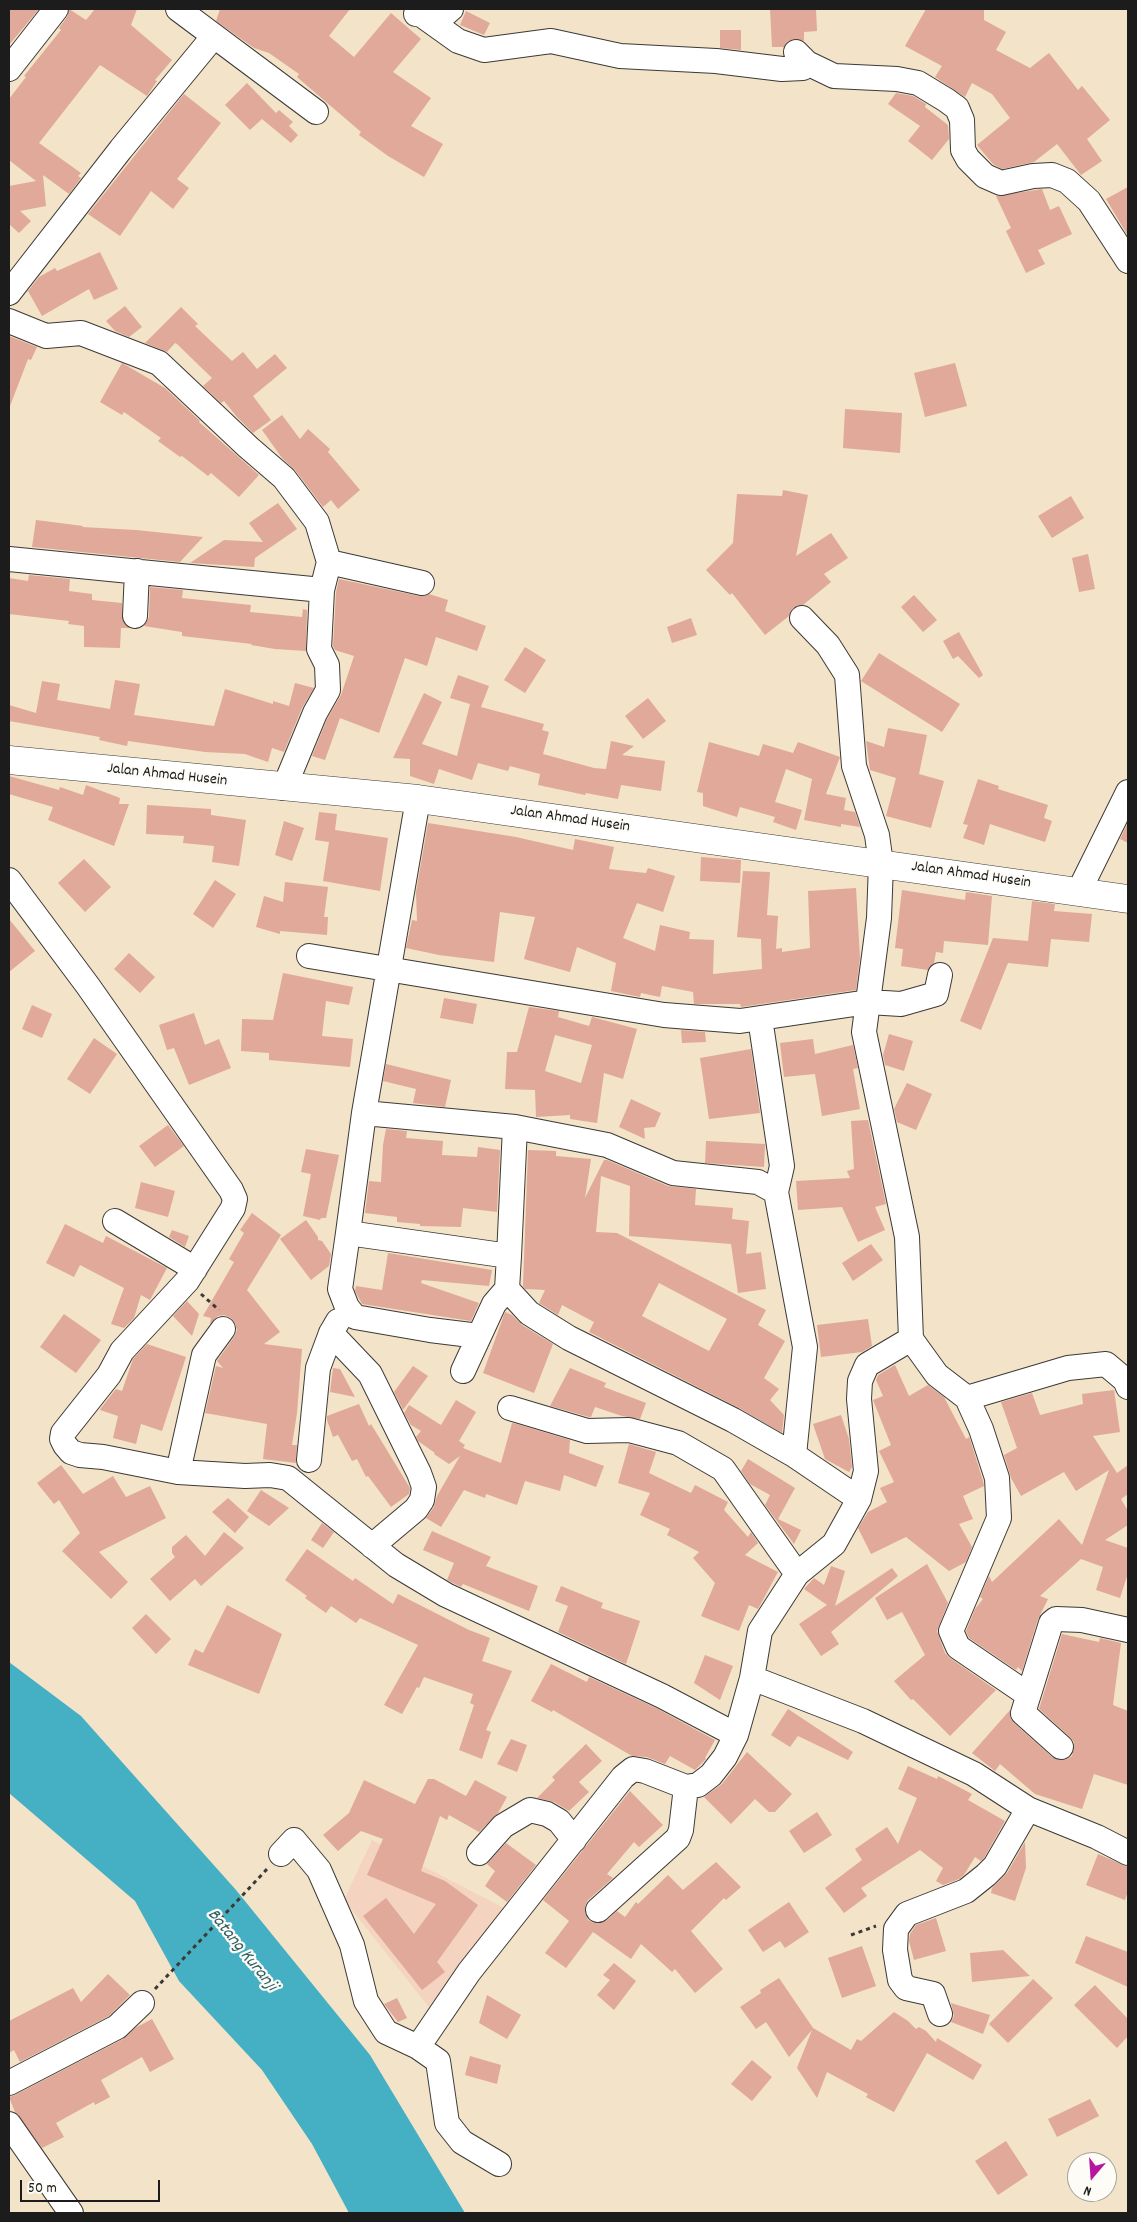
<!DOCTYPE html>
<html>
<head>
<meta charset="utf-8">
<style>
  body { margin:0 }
  #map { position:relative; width:1137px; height:2222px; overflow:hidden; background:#f3e3c8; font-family:Dekko,sans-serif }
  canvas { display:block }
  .frame { position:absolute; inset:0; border:10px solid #1c1c1c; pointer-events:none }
  .north { position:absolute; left:1067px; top:2152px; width:50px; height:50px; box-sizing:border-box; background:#fdfcf7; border:1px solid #a3a29f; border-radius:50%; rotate:198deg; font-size:14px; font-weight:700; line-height:20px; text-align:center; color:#1c1c1c }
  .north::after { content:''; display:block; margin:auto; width:18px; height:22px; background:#b5179e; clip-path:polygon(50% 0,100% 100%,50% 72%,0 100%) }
  .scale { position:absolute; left:20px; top:2180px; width:140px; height:22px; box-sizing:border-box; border:2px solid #1c1c1c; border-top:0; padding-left:6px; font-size:15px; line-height:18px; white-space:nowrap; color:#1c1c1c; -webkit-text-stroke:4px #fdfcf7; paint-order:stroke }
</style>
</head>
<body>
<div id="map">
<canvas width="1137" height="2222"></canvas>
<div class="frame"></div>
<div class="north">N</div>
<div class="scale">50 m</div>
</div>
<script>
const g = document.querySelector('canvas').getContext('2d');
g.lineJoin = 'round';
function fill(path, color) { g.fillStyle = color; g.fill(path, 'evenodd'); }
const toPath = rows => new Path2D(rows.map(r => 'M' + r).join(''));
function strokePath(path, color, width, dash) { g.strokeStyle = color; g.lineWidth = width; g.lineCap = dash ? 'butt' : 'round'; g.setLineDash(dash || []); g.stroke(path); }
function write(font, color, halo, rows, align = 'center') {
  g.font = font + ' Dekko,sans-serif'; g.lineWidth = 4.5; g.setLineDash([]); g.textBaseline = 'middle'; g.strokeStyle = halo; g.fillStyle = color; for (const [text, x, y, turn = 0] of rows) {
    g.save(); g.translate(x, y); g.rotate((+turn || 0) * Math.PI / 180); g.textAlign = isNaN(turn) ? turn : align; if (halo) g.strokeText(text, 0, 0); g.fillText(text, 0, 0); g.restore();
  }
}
fill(toPath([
  [372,1840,508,1910,432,2011,344,1900]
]), '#f4d3c0');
fill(toPath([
  [9,1662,81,1716,236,1890,370,2055,465,2213,349,2213,312,2144,262,2070,179,1981,135,1901,9,1793]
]), '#45b0c3');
fill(toPath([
  [9,9,39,9,9,45],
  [69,9,86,20,95,9,137,9,131,25,172,60,155,80,157,81,147,96,100,65,39,143,81,173,78,176,81,178,69,194,43,175,46,206,20,211,31,221,19,233,9,224,9,186,36,181,9,160,9,99,26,77,24,76,61,30,59,28,67,17],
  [220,9,350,9,329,36,354,57,391,13,421,39,393,72,431,98,411,126,443,144,424,177,388,156,359,135,361,132,297,77,299,74,269,53,254,48,216,21],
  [770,9,816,9,817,31,804,32,804,41,793,39,787,42,784,47,772,47],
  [926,9,984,9,984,20,1006,32,996,50,1030,68,1049,53,1078,90,1082,86,1110,120,1087,139,1102,161,1081,175,1057,144,1034,162,1002,169,993,164,977,145,1010,118,992,94,972,83,965,97,935,77,942,66,905,46],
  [466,11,490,23,484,35,460,25],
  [720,30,741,30,741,50,720,48],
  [247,83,276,113,279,110,293,122,289,126,298,135,291,143,262,119,250,130,225,105],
  [896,93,913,96,926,104,925,107,948,125,949,139,932,160,908,141,920,126,888,104],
  [184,94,221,123,177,179,189,188,173,209,151,191,120,236,88,214],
  [1128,187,1128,236,1106,199],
  [1042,189,1050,210,1059,206,1072,234,1038,250,1045,264,1026,273,1006,231,1011,228,996,196],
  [100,252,118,289,94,300,89,289,42,316,28,291,39,277,55,268,57,271],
  [125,306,142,327,129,337,115,331,106,321],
  [181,307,198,324,195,326,232,361,243,352,257,369,275,354,287,368,253,396,271,420,253,433,237,417,224,401,221,403,203,386,212,378,177,344,175,343,167,352,145,343],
  [9,336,37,347,31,360,28,359,10,406],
  [122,363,165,388,200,421,199,422,259,475,239,497,211,473,208,476,182,456,180,457,158,441,161,438,124,412,122,415,100,402],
  [955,363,967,406,925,417,914,373],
  [845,409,902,413,900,453,843,448],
  [282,415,300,439,308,429,330,449,328,452,360,490,338,509,331,500,323,507,295,470,282,458,262,430],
  [783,490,808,495,796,556,831,533,848,558,824,574,831,582,803,605,793,608,789,616,765,635,732,593,730,595,706,570,733,543,737,494,782,496],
  [1071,496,1084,518,1052,538,1038,516],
  [278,503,297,529,255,558,254,567,190,563,224,540,263,542,249,523],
  [36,520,83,526,82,527,136,530,203,537,180,562,32,547],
  [1088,554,1095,589,1079,592,1072,558],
  [29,575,70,579,69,591,92,594,92,600,122,603,123,622,130,628,121,628,120,648,84,647,84,626,68,624,69,621,9,614,9,578,28,581],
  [339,579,419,596,429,594,448,600,445,611,486,626,477,651,436,637,427,666,405,658,379,733,340,718,325,760,312,756,327,719,341,695,354,656,335,650,333,646,336,592],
  [150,587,183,590,182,598,251,605,250,612,302,617,303,609,307,610,306,651,275,649,251,645,252,644,182,636,182,632,144,626,149,617],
  [914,595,937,620,923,632,901,607],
  [691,618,697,635,672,643,667,627],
  [959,632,983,675,979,678,958,656,953,659,943,641],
  [525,647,546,660,525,693,504,680],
  [879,653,960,704,942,732,861,681],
  [458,675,489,686,481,707,544,724,542,730,549,732,543,754,594,768,606,769,611,741,634,746,622,755,665,761,661,791,621,785,618,799,586,793,585,795,538,785,540,774,510,766,508,771,478,763,472,780,439,769,434,784,410,776,410,759,393,758,424,693,442,702,422,744,457,756,470,704,450,698],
  [115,680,140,684,134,715,214,726,225,689,273,704,273,701,289,706,295,683,314,688,302,708,284,752,272,748,268,762,245,754,205,752,128,741,127,746,99,740,100,737,9,721,9,705,36,713,42,681,60,684,57,700,110,709],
  [648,698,666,721,643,739,625,716],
  [888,728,927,735,919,774,944,781,931,828,886,816,896,778,870,770,866,741,884,747],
  [709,742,759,756,763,744,793,753,798,742,840,757,826,794,846,798,844,810,855,812,860,827,841,824,841,827,804,820,812,779,786,769,775,802,802,810,796,830,773,822,775,817,740,807,737,817,703,806,703,793,697,792],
  [9,776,59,790,60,787,83,795,86,785,120,798,119,804,129,804,114,846,48,820,53,807,9,794],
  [978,779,999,786,998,789,1048,805,1044,818,1052,821,1045,842,990,824,984,845,963,838,968,825,963,824],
  [147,805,211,809,211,815,246,820,239,866,212,862,214,846,183,843,184,836,146,834],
  [319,812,337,814,335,830,388,838,380,891,323,881,329,842,315,840],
  [284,821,304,828,292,861,275,855],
  [1128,822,1128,843,1120,839],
  [428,823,516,837,573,850,575,839,614,847,609,869,646,873,648,868,675,876,663,912,637,903,623,938,655,951,660,925,690,932,689,939,714,940,713,974,762,969,761,939,737,937,743,871,770,872,767,915,778,916,776,949,782,948,782,952,810,948,808,891,856,888,860,958,856,990,741,1007,740,1004,694,1004,693,992,662,986,660,997,641,993,640,997,611,991,616,963,577,947,570,972,524,959,535,917,500,912,494,962,439,955,406,948,412,920,417,921,416,892],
  [701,857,741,860,740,883,700,881],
  [84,859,111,887,85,912,58,883],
  [215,880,236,894,213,928,193,914],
  [285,882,328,887,324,917,328,917,327,935,280,931,280,934,256,927,264,896,283,902],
  [902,890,965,900,966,892,992,896,988,945,944,941,943,953,936,952,934,963,928,970,901,966,903,949,895,948],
  [1032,901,1055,904,1054,911,1092,914,1089,942,1051,939,1048,967,1008,963,981,1030,960,1021,993,938,1028,941],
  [9,919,35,951,9,972],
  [129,953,155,977,140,993,114,969],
  [283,973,353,987,349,1005,326,1001,322,1036,353,1039,350,1067,269,1060,269,1053,241,1051,242,1019,273,1020],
  [444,998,477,1004,473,1024,440,1018],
  [32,1005,52,1014,42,1038,22,1029],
  [529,1007,559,1011,558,1017,589,1026,592,1017,637,1029,623,1079,604,1073,597,1123,570,1119,570,1115,536,1117,535,1090,505,1089,507,1052,517,1052],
  [555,1035,592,1045,581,1083,545,1071],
  [194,1013,205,1045,219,1039,231,1068,189,1085,174,1048,167,1050,159,1025],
  [681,1030,705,1032,706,1042,682,1043],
  [889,1034,913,1041,904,1071,885,1065,883,1055],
  [94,1038,117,1054,90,1094,67,1079],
  [813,1039,815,1054,853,1045,858,1068,853,1069,860,1109,822,1116,815,1074,784,1077,780,1043],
  [751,1049,760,1113,709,1119,700,1058],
  [386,1064,451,1080,445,1107,413,1103,416,1089,383,1081],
  [907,1083,932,1094,916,1130,897,1122,894,1109],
  [631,1099,661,1113,655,1127,644,1128,645,1139,619,1127],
  [868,1120,886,1204,875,1207,885,1230,858,1242,842,1207,798,1210,796,1181,850,1178,847,1171,854,1169,851,1121],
  [168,1125,184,1146,155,1167,139,1146],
  [386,1129,407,1131,406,1138,443,1141,442,1155,477,1157,478,1147,500,1150,497,1212,463,1208,461,1227,420,1226,420,1224,397,1222,397,1217,365,1213,369,1181,381,1182,383,1145],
  [706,1141,765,1144,764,1167,705,1163],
  [306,1149,339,1155,326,1218,321,1218,320,1220,303,1216,311,1174,301,1172],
  [528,1150,556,1151,556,1156,591,1159,585,1198,604,1160,607,1160,668,1186,696,1189,695,1205,733,1208,732,1219,749,1221,746,1254,761,1252,766,1289,738,1293,731,1244,629,1236,630,1186,601,1176,596,1232,617,1233,766,1310,758,1325,785,1341,764,1378,779,1389,770,1400,784,1415,782,1433,739,1408,589,1332,594,1322,562,1305,558,1315,539,1303,545,1290,525,1289,523,1286],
  [659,1283,727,1319,709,1351,642,1316],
  [141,1182,175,1191,168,1217,135,1208],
  [252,1213,281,1235,247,1290,280,1332,264,1344,302,1349,297,1413,292,1445,297,1445,296,1463,263,1459,267,1424,205,1413,216,1366,223,1368,217,1361,234,1337,237,1330,235,1323,231,1318,224,1315,218,1316,210,1324,211,1318,203,1316,234,1262,229,1259,244,1233,240,1230],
  [306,1220,318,1237,318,1240,322,1241,331,1254,329,1266,311,1280,280,1239],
  [65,1224,103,1243,106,1236,167,1268,150,1300,141,1295,134,1318,124,1328,111,1324,124,1288,80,1265,74,1277,46,1263],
  [172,1230,189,1236,185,1247,169,1237],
  [871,1244,883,1260,853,1281,842,1263],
  [388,1253,492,1270,489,1286,422,1280,421,1283,479,1303,471,1321,362,1304,355,1291,356,1286,382,1290],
  [187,1301,199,1314,192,1336,173,1316],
  [505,1312,512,1315,522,1325,553,1344,534,1393,483,1373],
  [64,1314,101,1340,76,1373,40,1347],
  [868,1319,872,1346,862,1352,821,1357,817,1325],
  [147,1344,186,1357,162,1431,141,1424,136,1444,113,1438,118,1416,100,1410,101,1408,116,1389,122,1391,133,1359],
  [895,1365,909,1396,928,1385,944,1397,966,1439,969,1437,970,1439,983,1481,984,1486,963,1496,973,1519,959,1524,972,1547,966,1562,949,1571,906,1537,871,1554,858,1528,868,1512,887,1502,880,1488,894,1482,879,1451,891,1445,873,1400,883,1396,876,1380,878,1375],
  [413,1366,428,1376,403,1410,394,1392],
  [333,1368,340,1369,355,1397,330,1392],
  [570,1368,606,1383,604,1387,646,1403,640,1419,622,1416,595,1407,591,1417,589,1417,550,1406],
  [1114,1390,1120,1432,1093,1436,1117,1473,1128,1465,1128,1494,1121,1499,1128,1511,1128,1525,1105,1540,1128,1548,1128,1573,1120,1598,1096,1590,1103,1567,1081,1559,1040,1596,1048,1599,1038,1619,1022,1671,1018,1667,1016,1670,969,1638,966,1631,975,1609,983,1599,980,1597,989,1576,992,1582,1059,1519,1082,1545,1109,1470,1076,1491,1064,1472,1021,1496,1011,1478,1004,1455,1017,1448,1001,1402,1032,1393,1040,1415,1083,1404,1082,1394],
  [456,1400,476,1412,459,1441,465,1445,463,1448,501,1463,512,1423,517,1424,570,1440,569,1453,604,1466,596,1487,564,1475,560,1491,525,1481,517,1505,486,1494,485,1498,464,1490,441,1527,426,1518,434,1507,437,1496,460,1456,449,1464,434,1454,435,1453,418,1441,416,1437,421,1431,411,1425,404,1413,409,1405,441,1425],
  [359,1404,369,1426,371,1424,410,1488,409,1494,391,1507,368,1476,366,1477,357,1459,352,1461,338,1435,333,1437,327,1420,327,1416],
  [841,1415,849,1439,852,1467,849,1472,825,1459,813,1424],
  [629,1444,656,1452,649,1473,691,1493,695,1485,728,1502,724,1510,748,1537,751,1532,758,1543,745,1555,778,1572,758,1609,749,1605,739,1631,701,1616,715,1583,693,1558,699,1552,667,1535,670,1529,640,1515,650,1493,618,1483],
  [748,1459,795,1488,778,1519,801,1530,794,1544,765,1505,770,1495,750,1484,741,1471],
  [61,1465,83,1494,113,1476,126,1497,150,1486,166,1518,99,1552,128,1582,111,1599,62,1551,80,1533,59,1500,54,1504,37,1483],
  [261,1490,289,1508,269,1526,247,1511],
  [228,1498,249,1517,235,1533,212,1512],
  [322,1523,334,1532,323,1548,311,1540],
  [432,1531,491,1557,486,1566,538,1586,529,1611,463,1584,461,1587,447,1580,454,1563,423,1550],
  [224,1532,244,1548,201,1586,195,1579,170,1601,150,1579,175,1557,172,1553,172,1547,186,1535,205,1556],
  [307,1549,353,1581,355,1578,393,1604,398,1594,469,1630,490,1638,482,1661,512,1671,486,1730,491,1732,482,1759,459,1750,474,1705,470,1703,473,1694,424,1677,419,1688,417,1687,402,1714,384,1705,418,1645,360,1618,356,1623,331,1606,326,1613,305,1598,307,1596,285,1580],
  [927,1564,948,1603,937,1631,945,1653,950,1658,996,1690,950,1736,913,1699,911,1700,894,1681,925,1655,902,1612,887,1620,875,1598],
  [831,1566,845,1571,835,1606,892,1568,898,1576,831,1632,839,1644,821,1656,799,1624,827,1605,804,1589,814,1578,824,1585],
  [561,1586,603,1603,601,1608,640,1621,626,1664,558,1632,568,1606,555,1601],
  [227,1605,282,1634,259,1694,188,1665,195,1649,203,1653],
  [146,1614,171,1639,156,1654,132,1628],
  [1062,1634,1099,1642,1100,1638,1121,1643,1113,1705,1128,1711,1128,1785,1094,1774,1082,1809,1035,1794,1000,1764,995,1771,972,1753,1010,1710,1010,1717,1014,1723,1052,1757,1058,1760,1065,1760,1072,1756,1074,1749,1074,1742,1070,1737,1039,1709],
  [705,1655,733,1666,720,1700,694,1683],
  [551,1664,587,1682,589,1677,656,1708,715,1740,705,1758,706,1759,695,1770,670,1756,665,1764,647,1757,632,1756,553,1710,552,1712,531,1701],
  [788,1709,853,1752,848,1760,798,1736,790,1747,771,1735],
  [511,1739,527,1745,517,1772,497,1764],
  [586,1744,602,1761,579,1782,589,1792,569,1811,554,1802,537,1798,555,1780,552,1777],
  [747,1752,792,1794,775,1812,769,1812,755,1799,731,1824,704,1797,722,1784],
  [908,1766,937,1779,938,1776,972,1794,968,1800,1005,1821,984,1858,981,1861,975,1857,964,1875,959,1879,943,1885,936,1881,943,1868,920,1850,861,1888,867,1896,844,1913,825,1888,862,1860,855,1849,887,1827,898,1844,917,1798,898,1789],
  [428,1779,434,1779,466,1796,475,1780,507,1797,498,1813,479,1832,449,1815,447,1820,440,1816,421,1871,445,1881,478,1905,437,1962,445,1972,422,1990,363,1916,386,1898,414,1934,436,1904,367,1875,383,1839,361,1831,338,1851,323,1835,349,1813,364,1780,415,1804],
  [630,1791,663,1825,639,1847,634,1842,607,1874,613,1878,588,1900,585,1906,585,1913,588,1920,594,1923,601,1923,607,1920,617,1911,625,1917,636,1902,638,1904,668,1875,683,1890,716,1862,741,1887,726,1900,724,1898,691,1931,723,1969,695,1993,675,1969,672,1972,641,1944,631,1959,593,1932,566,1968,545,1953,569,1921,543,1900],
  [817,1812,832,1835,804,1853,789,1831],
  [1025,1842,1026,1868,1015,1901,991,1893,992,1888,1007,1873],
  [506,1843,536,1865,507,1902,485,1886,495,1871,487,1864],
  [1098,1854,1128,1867,1128,1891,1125,1900,1086,1885],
  [789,1902,809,1932,785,1948,780,1941,763,1952,748,1930],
  [936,1918,946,1951,914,1960,909,1941,910,1934,916,1925],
  [1086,1936,1128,1952,1128,1987,1075,1963],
  [862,1946,876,1986,842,1998,828,1958],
  [1003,1950,1030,1976,972,1982,970,1953],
  [614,1963,636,1981,614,2010,597,1995,610,1980,603,1975],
  [108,1974,130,1995,109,2016,20,2062,14,2050,9,2053,9,2021,73,1988,81,2002],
  [779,1978,813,2028,851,2050,857,2039,861,2041,894,2012,908,2021,916,2029,919,2027,926,2031,936,2042,937,2038,982,2065,973,2080,927,2053,894,2112,866,2097,868,2094,827,2072,817,2098,797,2068,812,2030,789,2057,766,2022,756,2029,740,2007,761,1993,760,1990],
  [1033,1979,1053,1998,1008,2043,989,2024],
  [1095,1985,1128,2019,1128,2036,1117,2048,1074,2005],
  [487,1995,521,2015,507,2039,479,2023],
  [397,1998,407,2018,398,2022,384,2004],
  [951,2003,990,2015,983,2034,951,2022,954,2016],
  [152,2019,174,2059,150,2072,142,2057,101,2080,110,2097,95,2105,94,2102,56,2123,64,2137,42,2148,15,2112,9,2097,15,2095,123,2039,135,2028],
  [470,2056,501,2065,497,2084,465,2075],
  [752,2060,772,2077,752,2101,731,2084],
  [1090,2099,1099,2116,1057,2137,1048,2119],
  [1006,2141,1028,2175,998,2195,975,2161]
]), '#e0a999');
const minor = toPath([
  [178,9,316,112],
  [416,14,437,17,444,15,451,9],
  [423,16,458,41,484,50,551,41,620,56,716,61,782,69,803,68,807,63],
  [796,52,807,63,834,76,897,79,918,83,946,100,957,108,962,120,963,150,968,159,985,176,1001,183,1033,176,1052,175,1067,181,1089,201,1128,261],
  [9,69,56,9],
  [9,293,121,149,214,36],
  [9,321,46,336,81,333,159,363,248,447,284,478,317,522,329,562,322,590,319,649,327,665,328,690,315,713,284,788],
  [9,559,322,590],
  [329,562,422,583],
  [135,616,137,571],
  [802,618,828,645,847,675,854,766,877,835,881,864,879,918,864,1032,907,1237,911,1339,937,1375,967,1398,1068,1368,1106,1364,1125,1380,1128,1387],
  [418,799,364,1113,348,1233,509,1256,507,1289,529,1313,569,1338,733,1420,794,1455],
  [9,880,88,986,231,1190,235,1199,233,1208,187,1281,122,1351,109,1375,63,1433,62,1439,65,1445,71,1452,80,1455,103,1457,178,1472,245,1476,270,1475,288,1478,396,1565,446,1595,662,1696,736,1735],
  [1079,891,1128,792],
  [309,956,664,1015,740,1021,868,1002,901,1004,936,994,940,975],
  [760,1018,782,1166,776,1192],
  [364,1113,515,1127,607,1145,673,1173,758,1182,776,1192,805,1347,794,1455,859,1499],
  [115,1221,195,1269],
  [348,1233,340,1289,347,1307,355,1317,430,1330,479,1336],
  [509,1256,515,1127],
  [331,1333,370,1374,419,1473,424,1487,422,1500,416,1509,372,1546],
  [463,1371,494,1304,507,1289],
  [967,1398,981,1429,997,1478,999,1518,951,1631,958,1647,1027,1694],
  [510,1408,587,1431,629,1430,678,1443,723,1469,797,1574],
  [309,1460,318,1368,331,1333,338,1321],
  [178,1472,204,1355,223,1329],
  [752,1678,863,1721,974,1774,1028,1809,1097,1837,1128,1853],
  [1061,1747,1023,1713,1051,1623,1056,1619,1082,1620,1128,1630],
  [479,1853,503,1826,530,1810,547,1814,559,1821,574,1840],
  [281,1854,294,1840,319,1870,352,1945,366,2001,386,2032,418,2047,438,2061,447,2123,462,2142,499,2164],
  [598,1910,678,1838,681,1830,686,1787],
  [940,2014,933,1994,906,1988,900,1980,895,1950,896,1929,907,1914,966,1891,986,1875,995,1866,1028,1809],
  [418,2047,469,1972,623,1777,633,1769,645,1771,686,1787,698,1785,711,1775,725,1757,736,1735,752,1678,760,1631,797,1574,834,1544,859,1499,866,1471,859,1399,860,1381,867,1365,911,1339],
  [9,2083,117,2027,142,2003],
  [9,2124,71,2213]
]);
const major = toPath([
  [9,760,418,799,1128,899]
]);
strokePath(minor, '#3c3a36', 26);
strokePath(major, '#3c3a36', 29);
strokePath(toPath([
  [201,1294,219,1310],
  [851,1935,876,1926],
  [155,1989,268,1868]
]), '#3c3a36', 3, [4, 4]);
strokePath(minor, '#fff', 24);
strokePath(major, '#fff', 28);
write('16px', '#1c1c1c', '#fdfcf7', [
  ["Jalan Ahmad Husein",167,776,6],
  ["Jalan Ahmad Husein",570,820,8],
  ["Jalan Ahmad Husein",971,876,8]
]);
write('italic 18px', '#2e5f67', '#fdfcf7', [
  ["Batang Kuranji",241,1951,51]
]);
</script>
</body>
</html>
